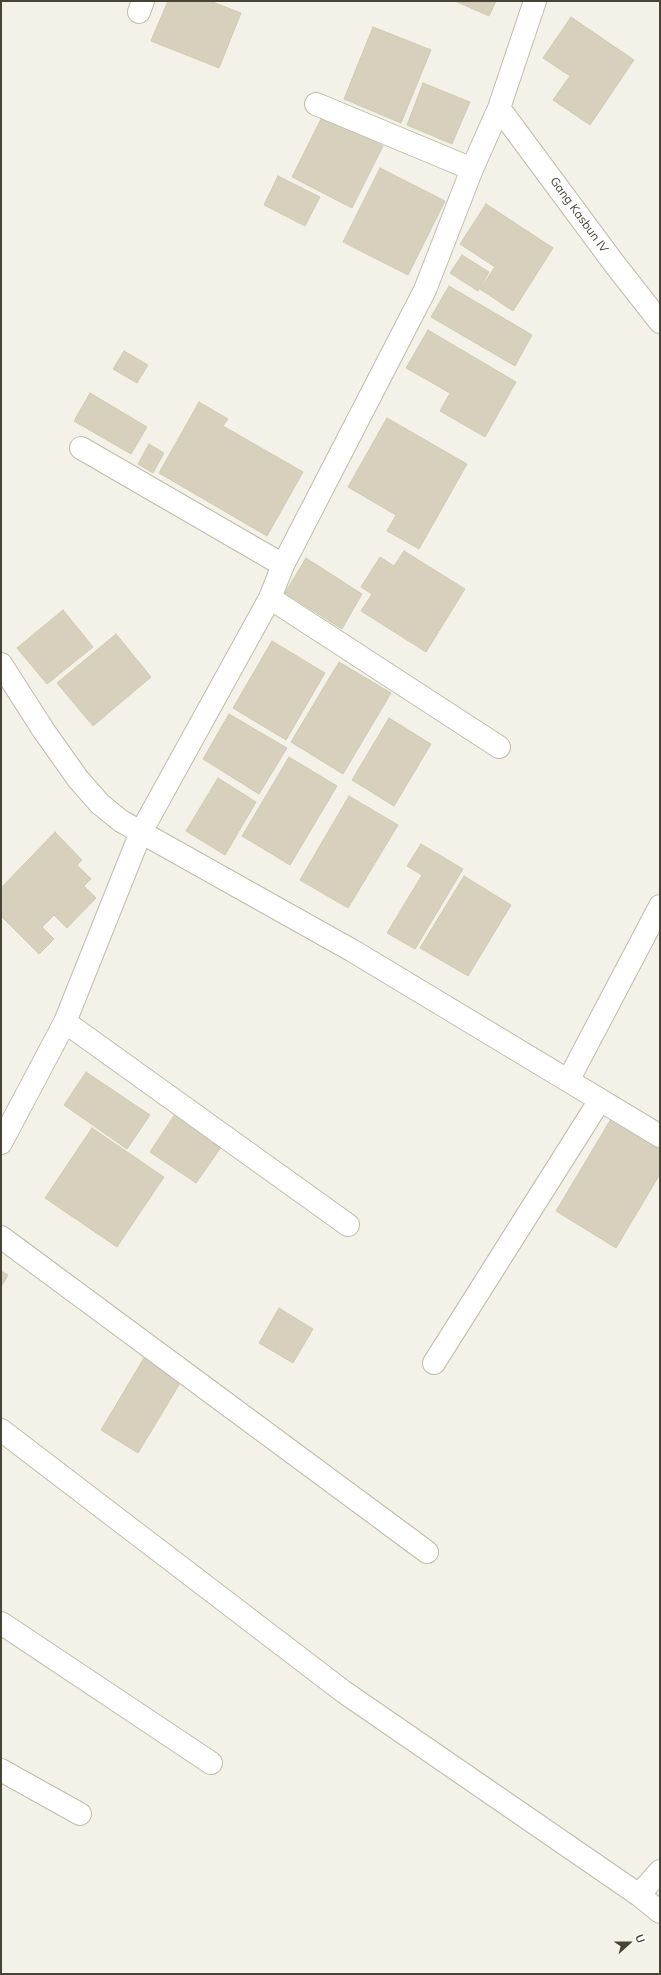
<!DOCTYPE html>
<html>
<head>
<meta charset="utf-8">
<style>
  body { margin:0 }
  #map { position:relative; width:661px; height:1975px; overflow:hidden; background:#f4f2e8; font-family:Mulish,sans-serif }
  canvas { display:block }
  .frame { position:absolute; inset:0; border:2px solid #474436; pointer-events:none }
  .north { position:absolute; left:609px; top:1923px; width:40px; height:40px; -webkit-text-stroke:3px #fff; paint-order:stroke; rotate:69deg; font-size:11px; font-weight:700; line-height:16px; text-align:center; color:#474436 }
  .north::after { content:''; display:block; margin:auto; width:14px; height:18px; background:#474436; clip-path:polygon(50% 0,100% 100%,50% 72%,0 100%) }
</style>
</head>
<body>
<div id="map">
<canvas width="661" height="1975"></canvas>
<div class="frame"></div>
<div class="north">U</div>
</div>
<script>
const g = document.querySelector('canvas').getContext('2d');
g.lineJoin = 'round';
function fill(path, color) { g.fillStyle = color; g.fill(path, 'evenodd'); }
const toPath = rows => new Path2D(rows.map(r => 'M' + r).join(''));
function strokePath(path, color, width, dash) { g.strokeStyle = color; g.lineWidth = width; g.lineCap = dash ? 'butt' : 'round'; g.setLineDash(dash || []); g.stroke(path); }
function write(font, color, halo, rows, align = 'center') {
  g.font = font + ' Mulish,sans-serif'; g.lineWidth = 3.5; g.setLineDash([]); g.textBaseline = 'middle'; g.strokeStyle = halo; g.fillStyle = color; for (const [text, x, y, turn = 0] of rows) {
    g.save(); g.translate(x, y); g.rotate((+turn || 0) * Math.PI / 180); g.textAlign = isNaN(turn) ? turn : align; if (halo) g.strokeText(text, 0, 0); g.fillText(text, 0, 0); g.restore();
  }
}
const building = toPath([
  [168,1,210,1,241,13,219,68,151,41,168,1],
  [455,1,496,1,489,16,455,1],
  [571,17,634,60,590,125,553,100,570,76,543,58,571,17],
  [373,27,431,50,401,123,344,99,373,27],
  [423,83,470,102,452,144,407,125,423,83],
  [323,115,383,146,352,208,292,177,323,115],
  [380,168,445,201,408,275,343,242,380,168],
  [278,176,320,197,305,226,264,205,278,176],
  [486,204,553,248,513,311,480,289,495,267,460,244,486,204],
  [462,255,489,272,478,291,450,273,462,255],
  [449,286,532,335,515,366,431,317,449,286],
  [428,330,516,382,485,437,440,411,450,393,406,368,428,330],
  [124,351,148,365,137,383,113,369,124,351],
  [90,393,147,427,131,454,74,421,90,393],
  [199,402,228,419,223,426,303,472,267,536,159,473,199,402],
  [387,418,467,464,419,549,387,531,396,515,348,487,387,418],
  [149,444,164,453,153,473,138,464,149,444],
  [404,551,465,589,426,652,361,611,372,594,361,587,380,557,394,566,404,551],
  [306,558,362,594,342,629,285,593,306,558],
  [63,610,93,647,47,684,17,648,63,610],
  [116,634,151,677,93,726,57,683,116,634],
  [272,641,325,673,286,740,233,708,272,641],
  [339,662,391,693,343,774,291,742,339,662],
  [229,714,287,748,259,794,203,759,229,714],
  [389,718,431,744,394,806,352,780,389,718],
  [289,757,337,786,290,865,242,836,289,757],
  [218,778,256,802,225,855,186,831,218,778],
  [349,796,398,825,348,908,300,880,349,796],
  [55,832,82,860,77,865,91,879,84,886,96,898,67,928,54,915,42,927,54,939,39,954,1,916,1,888,55,832],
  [421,844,463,869,415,949,387,933,422,875,407,866,421,844],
  [464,876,511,905,468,976,420,948,464,876],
  [86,1072,150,1115,127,1149,64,1105,86,1072],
  [177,1111,224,1143,196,1183,150,1152,177,1111],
  [611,1119,660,1149,660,1174,616,1248,556,1211,611,1119],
  [92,1128,164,1177,117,1247,45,1198,92,1128],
  [1,1271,8,1275,1,1287,1,1271],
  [279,1308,313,1329,293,1363,259,1343,279,1308],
  [144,1358,182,1380,138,1453,101,1430,144,1358]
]);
fill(building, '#d6d0bd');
strokePath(building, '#d1cab0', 1);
const minor = toPath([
  [139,12,143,1],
  [316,104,472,169],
  [499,108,613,262,660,322],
  [81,448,283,565],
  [270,598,499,747],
  [1,664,44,731,78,779,100,804,121,821,353,951,660,1136],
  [65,1022,348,1225],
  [569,1079,660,906],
  [1,1143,65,1022,141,832,270,598,283,565,425,290,472,169,499,108,535,1],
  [1,1237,427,1552],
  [434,1363,600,1100],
  [1,1430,344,1692,639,1895,660,1912],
  [1,1623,211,1763],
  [1,1770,80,1814],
  [639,1895,660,1871]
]);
strokePath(minor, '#c0bcaa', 24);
strokePath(minor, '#fff', 22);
write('12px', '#474436', '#fff', [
  ["Gang Kasbun IV",579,215,54]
]);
</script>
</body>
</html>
